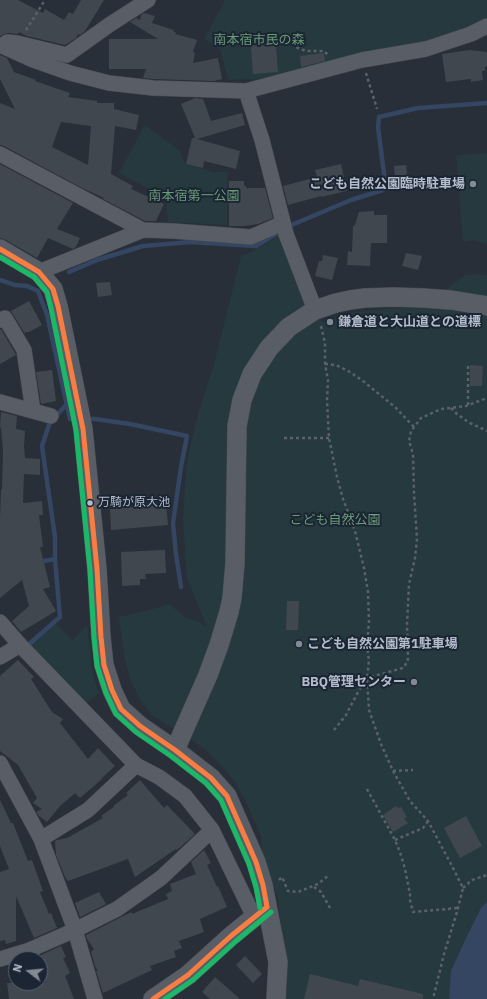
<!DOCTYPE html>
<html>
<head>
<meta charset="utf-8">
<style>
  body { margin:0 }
  #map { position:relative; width:487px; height:999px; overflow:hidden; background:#282f38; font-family:"IBM Plex Sans",sans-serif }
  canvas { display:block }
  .north { position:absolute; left:8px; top:951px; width:40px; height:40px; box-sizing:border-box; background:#1b2533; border:1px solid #57616f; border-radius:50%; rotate:286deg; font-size:11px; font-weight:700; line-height:16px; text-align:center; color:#b2bbc9 }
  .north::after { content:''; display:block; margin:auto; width:14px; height:18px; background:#828a96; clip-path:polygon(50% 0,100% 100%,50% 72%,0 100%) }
</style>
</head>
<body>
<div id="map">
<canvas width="487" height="999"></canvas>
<div class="north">N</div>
</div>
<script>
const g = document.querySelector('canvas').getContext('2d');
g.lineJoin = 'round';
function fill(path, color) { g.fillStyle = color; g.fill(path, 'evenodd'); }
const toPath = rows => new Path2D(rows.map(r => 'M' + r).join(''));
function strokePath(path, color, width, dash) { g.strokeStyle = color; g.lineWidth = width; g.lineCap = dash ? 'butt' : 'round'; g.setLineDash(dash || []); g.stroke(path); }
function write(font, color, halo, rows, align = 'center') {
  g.font = font + ' "IBM Plex Sans","Noto Sans JP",sans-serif'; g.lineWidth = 4; g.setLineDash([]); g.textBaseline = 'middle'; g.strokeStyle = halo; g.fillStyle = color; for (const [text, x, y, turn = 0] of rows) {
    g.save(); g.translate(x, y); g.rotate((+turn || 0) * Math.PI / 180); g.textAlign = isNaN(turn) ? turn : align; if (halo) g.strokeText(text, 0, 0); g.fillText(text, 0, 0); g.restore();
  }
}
fill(toPath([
  [225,0,487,0,487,20,426,46,277,78,228,80,220,49,204,39],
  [145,125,179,150,186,164,213,172,228,172,227,225,168,222,166,200,160,195,119,173],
  [487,153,487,245,475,240,463,242,456,155],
  [280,235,302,296,323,322,349,313,384,309,435,306,443,292,465,275,480,274,487,275,487,999,284,999,282,938,278,898,262,855,261,836,247,804,235,782,221,765,201,746,153,716,141,701,130,679,124,655,119,617,145,611,170,604,183,616,201,623,207,627,187,578,183,523,185,483,189,451,199,411,214,364,241,256,257,249],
  [55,623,73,640,87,625,92,669,95,682,99,693,84,705,30,645]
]), '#25393e');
fill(toPath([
  [487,902,487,999,450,999,449,998,451,971,467,936,481,908]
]), '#344662');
strokePath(toPath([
  [69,272,97,260,143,246,191,242,256,246,289,226,351,200,386,189,378,127,379,117,418,108,487,103],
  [0,280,15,285,27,286,38,291,47,315,70,419,77,419],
  [85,419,95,419,130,424,187,436,181,467,173,523,176,554,181,587],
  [39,562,55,559],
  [28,645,60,617,55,559,55,537,42,446,50,422,67,404]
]), '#344662', 4.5);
fill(toPath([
  [0,0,18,0,43,13,45,9,64,20,69,12,73,14,81,0,104,0,85,31,80,35,78,34,76,38,65,45,27,36,19,32,18,34,8,33,4,34,0,36],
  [144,13,155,16,152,23,174,30,173,32,176,32,175,34,197,40,193,52,195,53,193,63,218,58,222,79,214,81,154,79,143,78,146,69,109,69,109,39,158,39,130,22,136,18,140,20,141,15],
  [275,34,278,72,253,74,250,36],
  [470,50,487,52,487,66,485,67,485,71,482,71,483,80,471,82,471,79,446,82,442,54],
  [324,53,325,61,301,67,300,56],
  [0,55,7,58,14,72,36,80,35,81,70,93,68,97,97,101,97,103,114,103,114,109,139,115,136,130,115,126,111,174,133,186,131,189,164,204,156,221,145,221,103,199,104,198,82,188,4,146,0,145,0,103,15,109,0,79],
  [61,122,91,126,88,165,52,147],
  [195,98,203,99,211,121,242,113,245,125,197,139,240,151,236,169,204,161,203,168,186,164,192,138,195,138,181,104],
  [0,164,73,203,57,229,80,238,76,247,73,249,48,238,37,258,6,240,0,238],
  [341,164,347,191,321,197,321,196,288,205,283,186,317,177,315,170],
  [406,165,409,190,396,191,394,166],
  [229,181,244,181,244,186,246,186,246,188,265,188,273,218,258,224,244,226,229,226],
  [374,211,374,215,387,215,387,243,371,243,370,266,347,265,348,251,352,252,353,226,355,225,359,212],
  [406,253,422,256,418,270,402,266],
  [323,255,338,258,332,280,315,276,319,261,322,261],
  [110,282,112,295,98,297,96,283],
  [29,301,42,325,29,332,25,332,25,334,11,311],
  [0,329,1,329,15,353,16,355,0,364],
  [470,365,483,366,482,386,470,386],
  [52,370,56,401,41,404,36,372],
  [1,412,17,416,16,429,25,431,24,446,25,458,40,459,40,475,24,474,23,503,42,501,43,515,39,515,43,547,40,547,50,587,43,589,56,611,21,632,12,621,29,606,22,580,0,598,0,518,1,490,2,490,3,450,1,428,0,427],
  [166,504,168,525,111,530,110,509],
  [165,550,166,573,145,574,146,579,140,579,140,585,122,586,121,552],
  [287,601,299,601,298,630,286,630],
  [18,660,34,677,31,679,52,712,63,719,60,723,88,759,98,748,115,766,102,778,102,779,80,798,75,793,60,806,47,822,39,816,36,812,42,809,33,803,37,798,18,765,0,751,0,676],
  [140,780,164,808,167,805,195,834,177,850,176,849,135,877,128,859,68,881,65,877,56,855,55,841,57,840,67,838,103,818,101,816,114,807,113,806,128,795,126,793],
  [0,800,11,823,13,823,28,861,32,860,43,891,40,892,49,914,51,913,57,928,34,938,16,896,16,941,6,944,5,940,0,941,0,872,9,869,0,846],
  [396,806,398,808,401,807,407,817,404,819,408,823,393,832,383,815],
  [466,816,482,846,460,858,444,828],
  [204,850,211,863,207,865,217,887,218,886,227,907,200,919,204,932,179,941,182,948,174,951,176,957,150,966,152,970,103,993,96,971,98,971,95,966,91,952,94,949,87,939,86,935,125,915,132,912,132,914,168,899,166,894,172,891,170,884,196,874,191,862],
  [99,892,106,904,80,917,75,903],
  [61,946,66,957,63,958,70,973,65,976,74,999,9,999,7,983,46,983,40,970,46,967,41,955],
  [245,956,262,974,253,983,236,965],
  [310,974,358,986,360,979,423,994,423,999,304,999],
  [215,977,240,999,210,999,202,992]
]), '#41474f');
const minor = toPath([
  [7,42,17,43,67,55,109,25,148,0],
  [0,45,33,60,70,73,109,83,153,88,246,91,362,60,426,49,471,34,487,26],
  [246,91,262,140,286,234,315,310],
  [0,154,143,230],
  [39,272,143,230,173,231,251,237,283,223],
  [0,320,5,318,24,350,33,411],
  [0,402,51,416],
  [0,622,20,645,136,765,159,777,185,796,212,830,254,917],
  [0,657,20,645],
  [0,763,41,839,75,930,95,999],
  [41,839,88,810,136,765],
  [0,959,27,951,75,930,117,909,161,878,212,830]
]);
const tertiary = toPath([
  [0,249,39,272,53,289,58,306,83,429,97,569,101,637,104,665,112,690,121,709,140,726,175,750,211,778,227,796,256,862,263,885,278,962,276,999],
  [175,750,208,675,219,645,229,612,232,598,235,563,237,426,242,400,252,374,269,348,289,327,315,310,336,303,350,300,365,298,394,297,423,298,451,300,487,306],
  [153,999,188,975,231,936,267,907]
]);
strokePath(minor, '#474b52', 16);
strokePath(tertiary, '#474b52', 20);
strokePath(toPath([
  [26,30,45,0],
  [286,41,298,48,306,51,324,51,328,55],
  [366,73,377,109],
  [321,326,325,343,325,364,328,380,327,400,329,438,337,477,343,499,355,531,364,568,368,592,369,622,367,644,369,661,367,678,369,710,381,744,393,771,410,801,428,821,452,866,463,888,457,912,444,954,433,999],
  [325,364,329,364,338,366,350,372,363,381,395,407,414,427],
  [468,405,468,366],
  [451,408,457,414,468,422,487,431],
  [284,438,329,438],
  [334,730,346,715,357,694,367,678,403,668,408,661,407,625,409,584,415,558,417,539,414,493,413,454,409,441,411,431,421,418,441,409,466,406,487,398],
  [393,771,413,770],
  [367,789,395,840,400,852,405,869,410,894,410,900,413,912,458,908],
  [395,840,423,828,428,821],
  [279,880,282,877,288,891,298,892,318,884,329,875],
  [314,887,321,892,330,908],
  [463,888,472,880,487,875]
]), '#5b6168', 2.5, [3, 3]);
strokePath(minor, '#595d65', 15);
strokePath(tertiary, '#595d65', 19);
strokePath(toPath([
  [0,249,39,272,53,289,58,306,83,429,97,569,101,637,104,665,112,690,121,709,140,726,175,750,211,778,227,796,256,862,263,885,267,907],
  [153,999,188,975,231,936,267,907]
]), '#f77d43', 5);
strokePath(toPath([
  [0,257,34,277,47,292,51,308,76,430,90,570,94,637,97,666,106,693,116,714,136,732,171,756,206,783,221,800,249,864,256,887,260,908],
  [165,999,193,980,236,941,271,912]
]), '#1ab867', 5);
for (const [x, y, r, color] of [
  [473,184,4,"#828a96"],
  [330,322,4,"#828a96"],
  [90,503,3.5,"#b2bbc9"],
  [299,644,4,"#828a96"],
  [414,682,4,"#828a96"]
]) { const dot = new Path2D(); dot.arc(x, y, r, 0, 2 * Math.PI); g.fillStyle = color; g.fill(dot); strokePath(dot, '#1b2533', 1.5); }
write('12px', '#b2bbc9', '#1b2533', [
  ["万騎が原大池",98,503]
], 'left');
write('13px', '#689c75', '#1b2533', [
  ["南本宿市民の森",259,40],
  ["南本宿第一公園",194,196],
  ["こども自然公園",335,520]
]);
write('bold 13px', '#b2bbc9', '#1b2533', [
  ["こども自然公園臨時駐車場",465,184],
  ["鎌倉道と大山道との道標",338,322,"left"],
  ["こども自然公園第1駐車場",307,644,"left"],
  ["BBQ管理センター",406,682]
], 'right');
</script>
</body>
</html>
